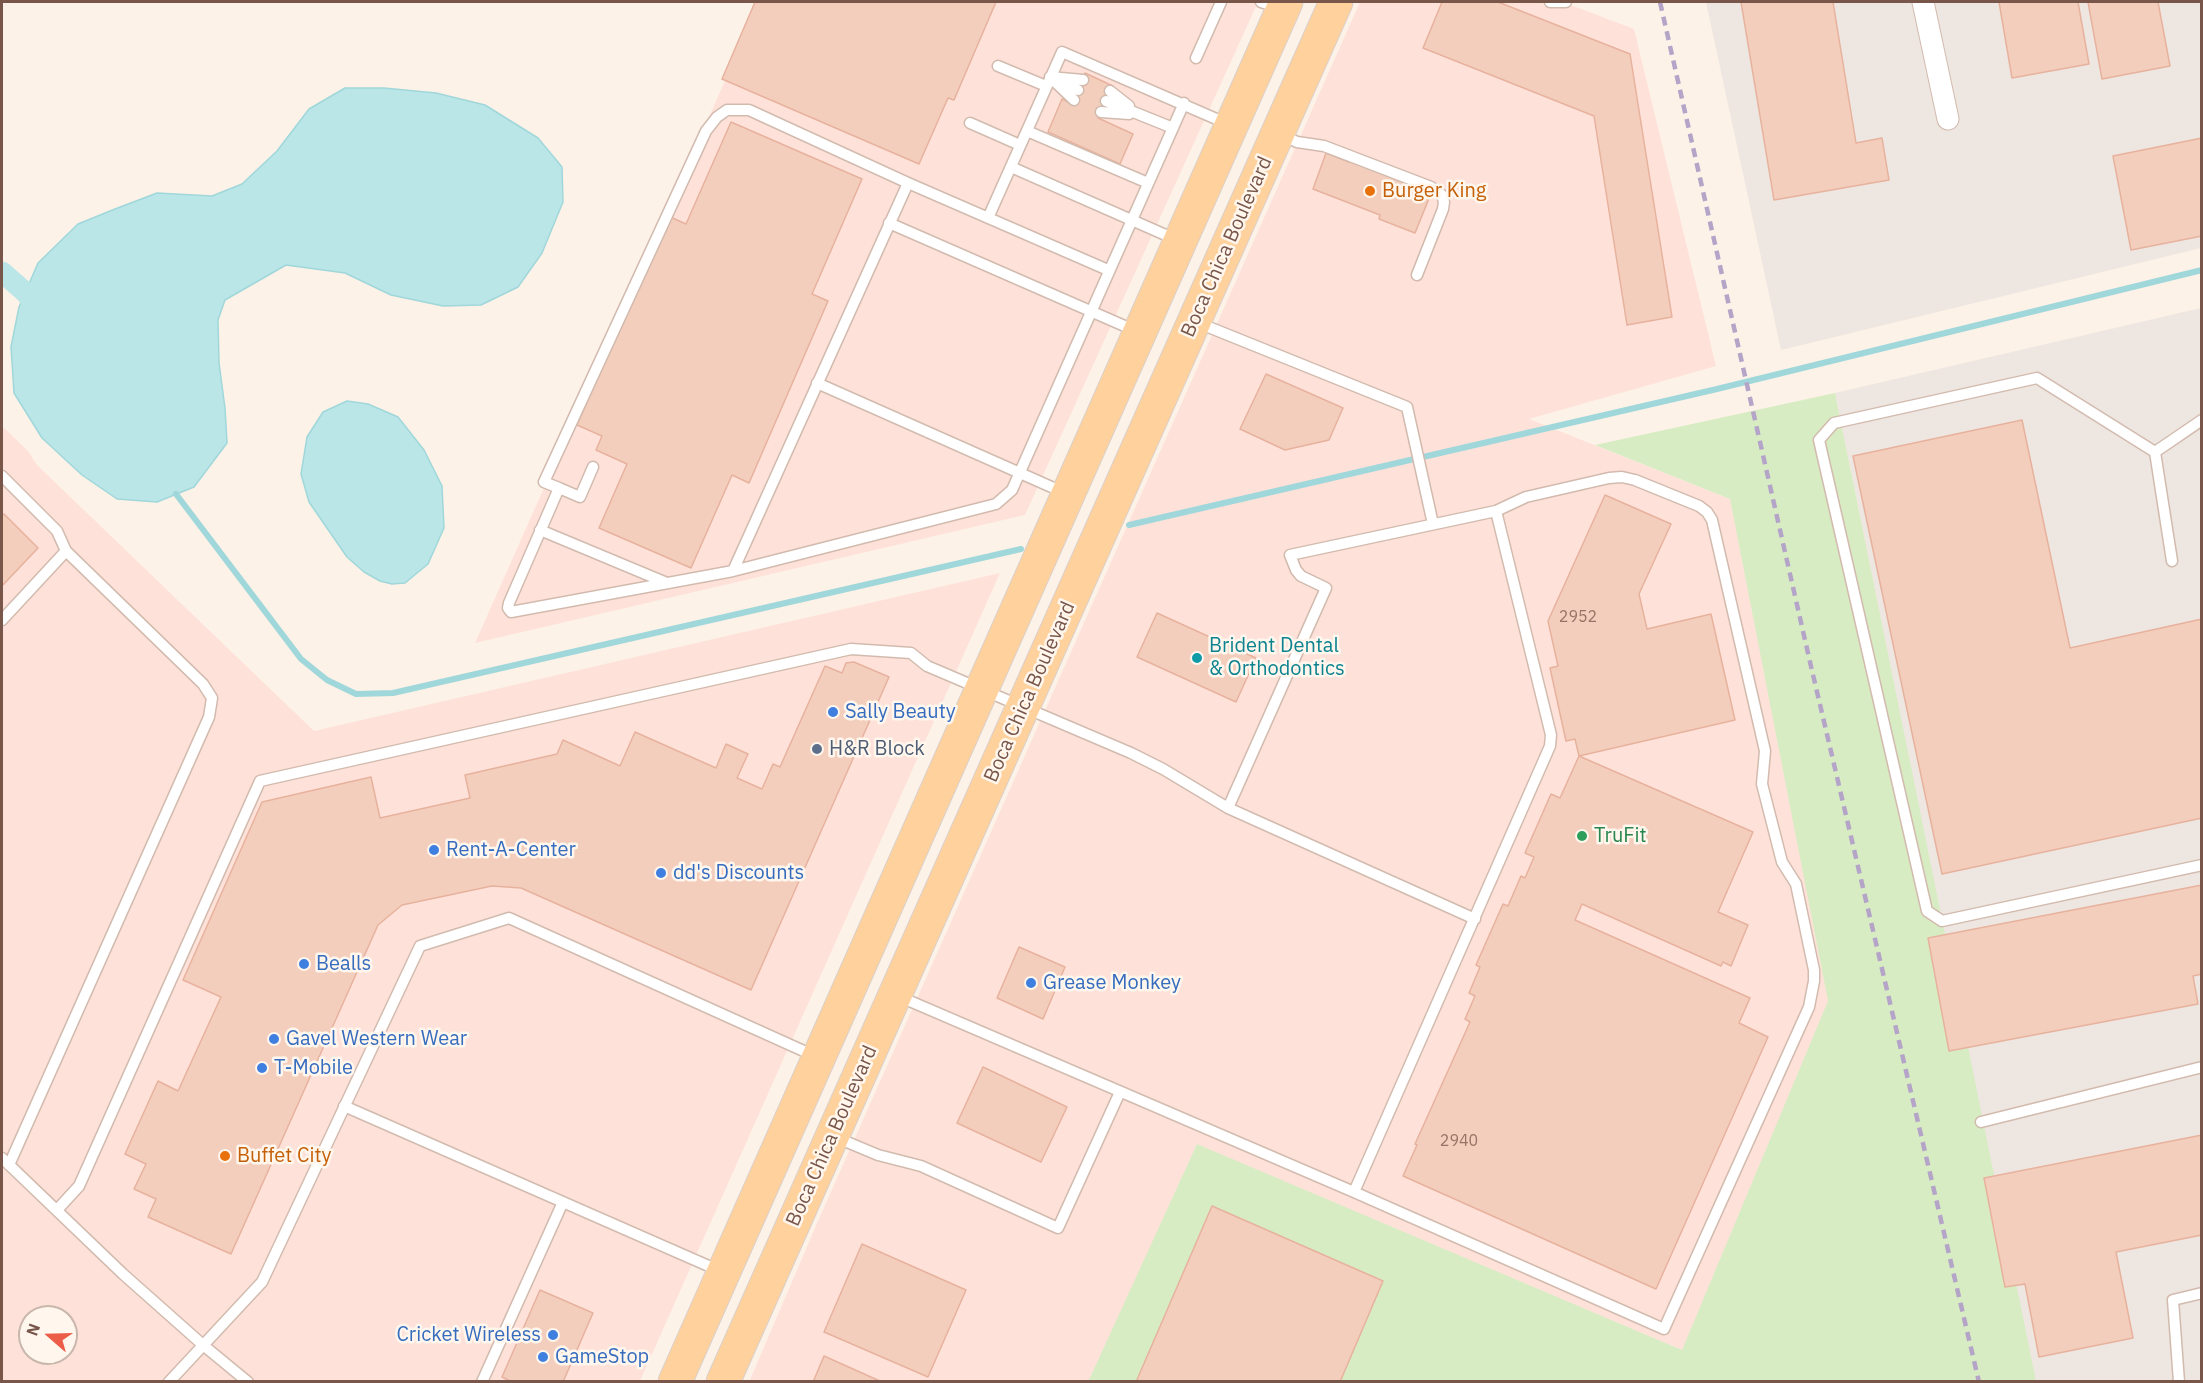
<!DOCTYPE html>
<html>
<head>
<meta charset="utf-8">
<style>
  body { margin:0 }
  #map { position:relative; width:2203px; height:1383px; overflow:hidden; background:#fdf2e7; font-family:"IBM Plex Sans",sans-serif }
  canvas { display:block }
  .frame { position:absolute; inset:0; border:3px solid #78564a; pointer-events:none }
  .north { position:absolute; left:18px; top:1305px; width:60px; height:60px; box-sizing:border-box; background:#fff7ee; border:2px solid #c9b7ac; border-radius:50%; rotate:290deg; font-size:16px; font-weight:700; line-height:24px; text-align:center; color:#78564a }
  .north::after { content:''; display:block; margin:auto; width:21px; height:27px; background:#eb5d48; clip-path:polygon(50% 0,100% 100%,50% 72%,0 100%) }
</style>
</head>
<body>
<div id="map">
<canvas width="2203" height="1383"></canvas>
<div class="frame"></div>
<div class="north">N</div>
</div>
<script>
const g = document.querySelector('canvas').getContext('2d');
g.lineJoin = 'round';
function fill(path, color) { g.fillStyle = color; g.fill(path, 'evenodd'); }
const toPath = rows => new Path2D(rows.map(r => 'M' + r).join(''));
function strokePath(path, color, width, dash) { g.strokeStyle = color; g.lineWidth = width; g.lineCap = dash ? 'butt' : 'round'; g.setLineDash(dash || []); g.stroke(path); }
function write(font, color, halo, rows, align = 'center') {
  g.font = font + ' "IBM Plex Sans",sans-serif'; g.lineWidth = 5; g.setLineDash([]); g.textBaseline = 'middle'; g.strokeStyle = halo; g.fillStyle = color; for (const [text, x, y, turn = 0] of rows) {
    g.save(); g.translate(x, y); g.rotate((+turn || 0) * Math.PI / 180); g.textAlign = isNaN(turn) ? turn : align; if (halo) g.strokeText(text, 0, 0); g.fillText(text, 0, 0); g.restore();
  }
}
fill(toPath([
  [760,2,1258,2,1025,515,475,643],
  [1360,2,1563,2,1634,29,1716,366,1529,419,1730,499,1847,1005,1696,1356,1340,1206,1088,1381,749,1382,818,1221],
  [2,426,28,451,37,465,314,731,1000,573,640,1381,2,1381],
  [30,1317,66,1317,66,1353,30,1353]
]), '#fee2da');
fill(toPath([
  [1706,2,2201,2,2201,248,1781,350],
  [2201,308,2201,1381,2035,1381,1835,393]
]), '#eee6e1');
fill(toPath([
  [1835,393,2036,1381,1088,1382,1197,1144,1682,1350,1828,1001,1730,499,1595,445]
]), '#d8ecc4');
const water = toPath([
  [345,88,384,88,436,93,485,105,538,138,562,167,563,202,542,253,518,287,481,305,443,306,391,295,345,273,286,265,225,300,218,320,219,363,225,408,227,443,194,487,157,502,117,499,82,475,42,438,14,393,11,347,19,307,38,263,78,224,115,209,157,193,212,196,242,184,277,151,309,109,345,88],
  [347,401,368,404,398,417,424,450,442,486,444,528,428,564,405,583,392,584,380,581,364,572,347,557,309,502,301,474,307,437,323,412,347,401]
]);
fill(water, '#bae6e8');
strokePath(water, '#a0d7da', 1.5);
strokePath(toPath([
  [176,494,301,659,327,680,356,694,393,693,1021,549],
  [1129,525,1717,389,2202,270]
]), '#a0d7da', 6);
strokePath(toPath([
  [2,272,26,293,42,315]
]), '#bae6e8', 21);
const building = toPath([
  [755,2,996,2,954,100,948,98,919,164,722,79,755,2],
  [1442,2,1498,2,1630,54,1672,317,1627,325,1594,116,1423,48,1442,2],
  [1741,2,1833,2,1856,143,1882,138,1889,180,1774,200,1741,2],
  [1999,2,2078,2,2089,64,2012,78,1999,2],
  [2088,2,2158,2,2170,66,2102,79,2088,2],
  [1085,73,1113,86,1098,118,1133,134,1120,164,1048,132,1062,99,1072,104,1085,73],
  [731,122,862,179,812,294,828,301,749,483,732,475,691,568,599,528,627,464,596,450,602,436,577,425,668,216,686,224,731,122],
  [2202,138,2202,236,2131,250,2113,156,2202,138],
  [1326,153,1349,162,1350,160,1424,188,1422,193,1430,196,1415,233,1379,219,1380,215,1313,189,1326,153],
  [1266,374,1343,408,1329,440,1285,450,1240,429,1266,374],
  [2022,420,2070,648,2202,619,2202,818,1942,874,1853,456,2022,420],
  [1605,495,1671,524,1639,594,1647,629,1711,614,1735,720,1579,756,1575,739,1566,741,1550,668,1558,666,1548,621,1605,495],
  [4,514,38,548,2,586,2,516,4,514],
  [1157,613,1256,658,1236,702,1137,657,1157,613],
  [854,662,889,677,751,990,521,888,492,886,402,905,378,925,231,1254,148,1217,156,1199,134,1189,146,1164,125,1154,158,1081,178,1091,221,997,183,980,262,802,371,777,380,818,470,798,465,775,557,754,563,740,620,766,635,732,716,768,726,744,748,754,737,778,762,789,773,764,780,767,825,666,842,673,846,663,854,662],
  [1579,756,1753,832,1718,912,1748,925,1731,966,1723,962,1721,966,1582,904,1575,920,1750,998,1739,1023,1768,1037,1656,1289,1403,1176,1417,1145,1415,1144,1470,1022,1465,1019,1475,996,1469,993,1480,967,1476,965,1503,904,1508,906,1521,876,1525,878,1534,857,1525,853,1551,794,1560,798,1579,756],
  [2202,885,2202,974,2193,976,2198,1004,1949,1051,1928,938,2202,885],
  [1019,947,1065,967,1043,1019,997,998,1019,947],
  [983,1067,1067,1107,1041,1162,957,1123,983,1067],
  [2202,1135,2202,1235,2116,1252,2133,1338,2039,1357,2025,1284,2005,1287,1984,1178,2202,1135],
  [1212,1206,1383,1281,1340,1382,1136,1382,1212,1206],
  [862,1244,966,1290,928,1377,824,1332,862,1244],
  [540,1290,593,1313,563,1382,512,1382,502,1377,540,1290],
  [824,1356,882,1382,813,1382,824,1356]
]);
fill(building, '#f4cebd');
strokePath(building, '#e7b29d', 1.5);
const lane = toPath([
  [1261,2,1280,8],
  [1550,2,1566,2],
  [1196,58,1221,2],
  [998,66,1046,86],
  [1050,77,1074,100],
  [1050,77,1083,80],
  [1059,81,1078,90],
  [1110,91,1129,106],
  [1106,101,1173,128],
  [1101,112,1129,114],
  [970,123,1020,145],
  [1027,131,1148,183],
  [1282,135,1297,142,1324,146,1431,187,1442,195,1444,202,1443,209,1417,275],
  [1011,167,1177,240],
  [988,218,1062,52,1228,124],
  [889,223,1136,331],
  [1108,270,908,183,749,110,727,110,717,117,706,131,544,482,559,488,509,603,508,608,511,612,733,571,996,504,1012,490,1184,103],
  [1196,322,1407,407,1433,524],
  [817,383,1065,493],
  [2155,452,2202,420],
  [2,476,57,531,66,551],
  [559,488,580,497,593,467],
  [540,530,667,583],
  [2172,561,2155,452,2037,378,1834,423,1819,440,1927,911,1942,921,2202,865],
  [733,571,908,183],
  [2,620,66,551,203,684,212,698,209,717,9,1165],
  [898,996,1354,1192,1664,1329,1809,1007,1814,981,1814,970,1796,884,1782,862,1762,784,1765,751,1712,520,1707,512,1699,506,1635,480,1622,477,1609,478,1526,497,1496,511,1290,555,1296,570,1301,576,1326,588,1228,808],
  [344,1106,720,1271],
  [1981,1122,2202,1067],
  [835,1137,878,1155,921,1166,1058,1228,1120,1092],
  [2,1158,123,1274,203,1345,248,1382],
  [1354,1192,1550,746,1551,735,1496,511],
  [57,1210,79,1186,260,781,851,649,911,653,927,666,1131,753,1163,769,1228,808,1475,919],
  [169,1382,262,1282,420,946,509,918,817,1057],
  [482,1382,563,1202],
  [2179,1382,2173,1300,2202,1293]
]);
const street = toPath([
  [1923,2,1948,119]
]);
const primary = toPath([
  [675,1382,1286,2],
  [723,1382,1336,2]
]);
strokePath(lane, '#d2bbae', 13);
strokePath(street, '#d2bbae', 23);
strokePath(primary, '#d9d0cc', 35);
strokePath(lane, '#fff', 10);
strokePath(street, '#fff', 21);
strokePath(primary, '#fed19d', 33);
strokePath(toPath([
  [1660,2,1810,662,1979,1382]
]), '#b4a4c8', 4.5, [9, 6]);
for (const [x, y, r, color] of [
  [1370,191,6,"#e8710a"],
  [1197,658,6,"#0f9aa8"],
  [833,712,6,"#3f7fe0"],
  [817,749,6,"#5c6f8a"],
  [1582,836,6,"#2e9e5b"],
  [434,850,6,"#3f7fe0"],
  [661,873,6,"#3f7fe0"],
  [304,964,6,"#3f7fe0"],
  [1031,983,6,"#3f7fe0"],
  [274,1039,6,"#3f7fe0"],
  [262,1068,6,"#3f7fe0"],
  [225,1156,6,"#e8710a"],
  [553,1335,6,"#3f7fe0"],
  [543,1357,6,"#3f7fe0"]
]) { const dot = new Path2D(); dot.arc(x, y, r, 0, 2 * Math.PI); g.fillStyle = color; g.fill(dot); strokePath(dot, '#fff7ee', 2); }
write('16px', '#977467', null, [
  ["2952",1578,617],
  ["2940",1459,1141]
]);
write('20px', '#c56008', '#fff7ee', [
  ["Burger King",1382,191],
  ["Buffet City",237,1156]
], 'left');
write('20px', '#78564a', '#fff7ee', [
  ["Boca Chica Boulevard",1227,247,-66],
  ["Boca Chica Boulevard",1030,692,-66],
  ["Boca Chica Boulevard",832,1136,-66]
]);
write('20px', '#0d838f', '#fff7ee', [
  ["Brident Dental",1209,646],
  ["& Orthodontics",1209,669]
], 'left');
write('20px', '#366cbe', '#fff7ee', [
  ["Sally Beauty",845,712],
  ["Rent-A-Center",446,850],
  ["dd's Discounts",673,873],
  ["Bealls",316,964],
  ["Grease Monkey",1043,983],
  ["Gavel Western Wear",286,1039],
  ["T-Mobile",274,1068],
  ["Cricket Wireless",541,1335,"right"],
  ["GameStop",555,1357]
], 'left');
write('20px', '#4e5e75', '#fff7ee', [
  ["H&R Block",829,749]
], 'left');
write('20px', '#27864d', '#fff7ee', [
  ["TruFit",1594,836]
], 'left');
</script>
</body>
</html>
